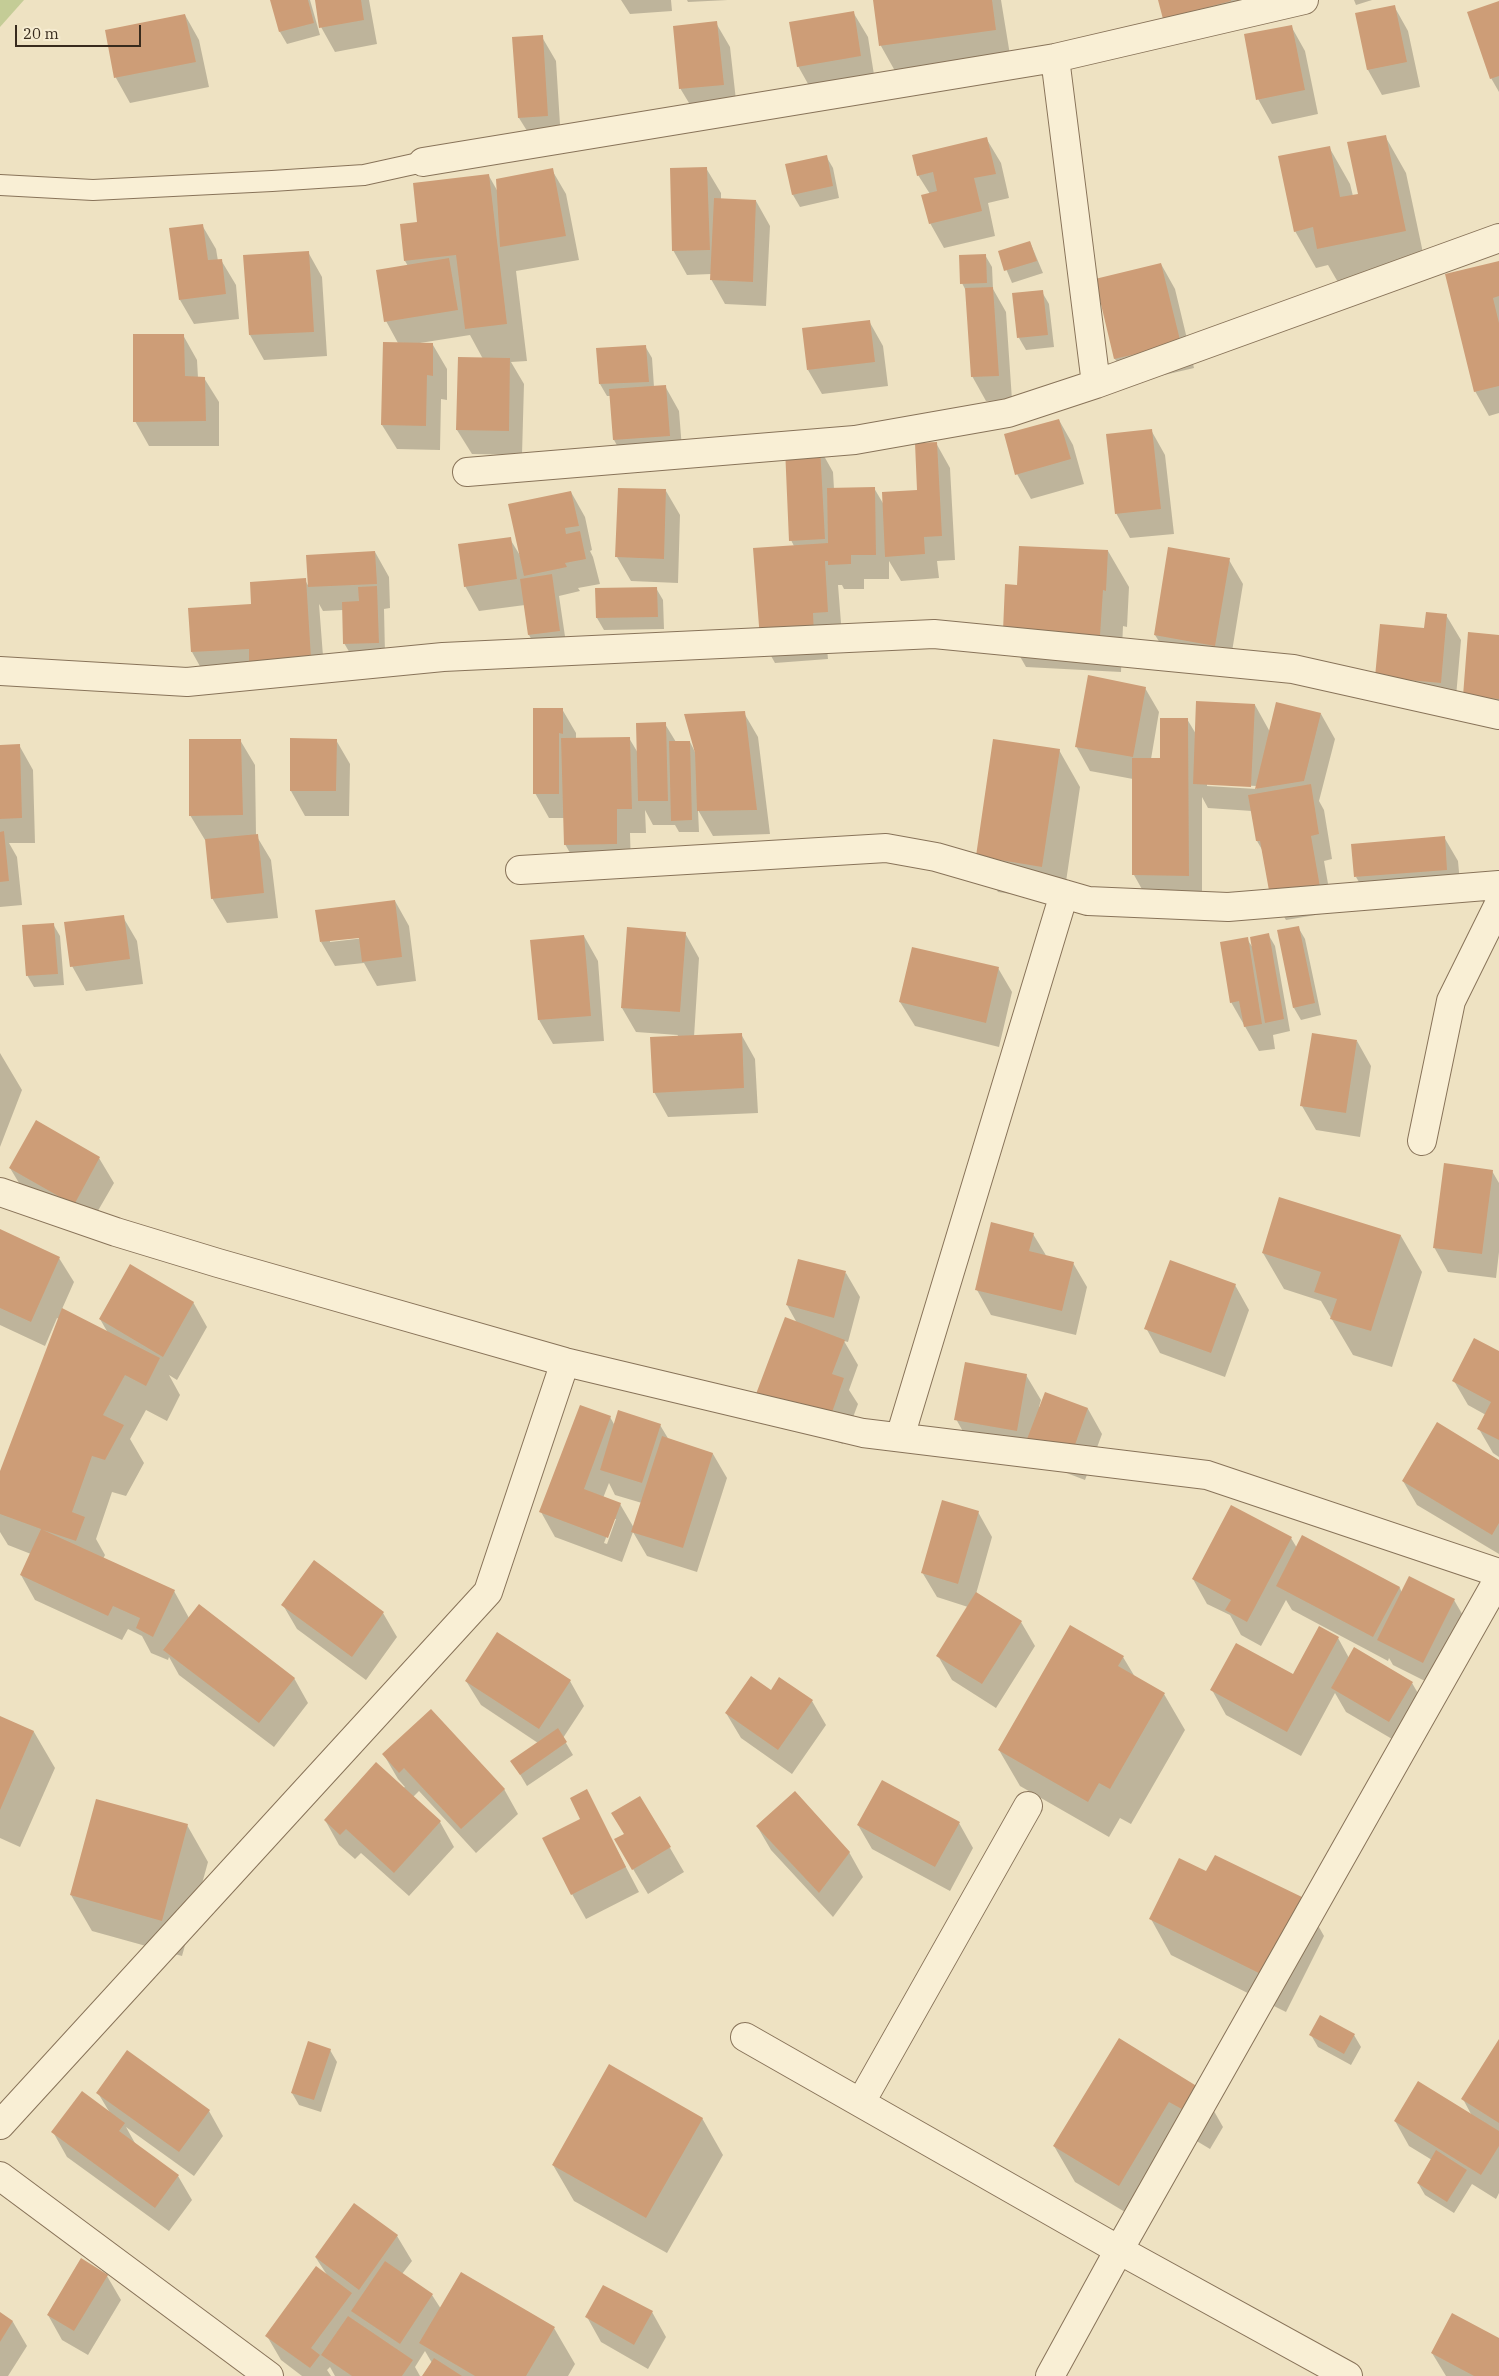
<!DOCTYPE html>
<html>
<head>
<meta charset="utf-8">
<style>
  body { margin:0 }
  #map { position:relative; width:1499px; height:2376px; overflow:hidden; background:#eee2c2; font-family:"IBM Plex Serif",serif }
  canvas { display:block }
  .scale { position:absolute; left:15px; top:25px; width:126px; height:22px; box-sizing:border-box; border:2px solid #382b1d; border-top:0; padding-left:6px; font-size:15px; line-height:18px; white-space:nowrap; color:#382b1d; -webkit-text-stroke:4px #f6ecd1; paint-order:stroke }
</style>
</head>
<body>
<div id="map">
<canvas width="1499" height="2376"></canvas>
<div class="scale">20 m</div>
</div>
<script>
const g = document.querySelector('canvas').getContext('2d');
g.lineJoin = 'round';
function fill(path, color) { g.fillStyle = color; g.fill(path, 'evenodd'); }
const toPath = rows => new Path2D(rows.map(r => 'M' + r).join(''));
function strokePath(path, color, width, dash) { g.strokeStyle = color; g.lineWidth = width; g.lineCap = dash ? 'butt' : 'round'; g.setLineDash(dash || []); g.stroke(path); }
fill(toPath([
  [0,0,24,0,0,27]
]), '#c4cc96');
fill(toPath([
  [271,0,310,0,320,35,287,44,280,32],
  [316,0,369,0,377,44,335,52,321,27],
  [621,0,671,0,672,11,630,14],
  [687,0,728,0,688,2],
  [874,0,1001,0,1010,55,895,71,881,46],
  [1160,0,1257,0,1179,43],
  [1354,0,1372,0,1356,5],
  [1499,3,1499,92,1491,78],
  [1394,6,1408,31,1420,87,1382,95,1368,70,1357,14],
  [853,12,868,37,875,81,812,91,798,66],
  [185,15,199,40,209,87,130,103,116,78,106,31],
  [716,23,730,47,737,109,695,113,680,88],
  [1291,26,1305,51,1318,114,1272,124,1258,99],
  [542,37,556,61,561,140,534,142,519,118],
  [1385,136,1406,173,1426,267,1339,284,1328,265,1316,268,1295,231,1329,147,1350,184,1353,196,1359,195],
  [986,138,1001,163,1009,198,988,203,995,236,944,248,930,223,930,194,918,175],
  [826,156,833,168,839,198,800,207,793,195,786,165],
  [706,168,721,193,721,199,756,201,770,226,766,306,725,304,711,279,711,274,687,275,673,250],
  [552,170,566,194,579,260,516,271,527,361,511,362,524,384,522,455,472,454,457,430,483,359,470,335,420,343,433,345,447,369,447,400,441,399,440,450,397,449,382,425,398,343,386,321,408,266,405,261,418,223,489,176,498,192],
  [202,225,216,249,218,261,221,260,236,285,239,319,194,324,180,300],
  [1030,242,1043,273,1012,283,999,252],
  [308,252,322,277,327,356,264,360,250,335,245,256],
  [985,255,992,267,993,289,1006,312,1012,400,986,401,972,376,966,291,962,283],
  [1499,263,1499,413,1489,416,1475,391],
  [1161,264,1175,289,1194,368,1130,383,1115,359,1096,280],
  [1042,292,1049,304,1054,347,1026,350,1019,338],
  [869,321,883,346,888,386,822,394,808,370],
  [183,335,197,360,198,378,204,378,219,402,219,446,149,446,135,421],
  [645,346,652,358,654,387,665,386,679,411,683,461,628,465,614,440,611,396,607,396,600,384],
  [1059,420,1073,445,1084,484,1031,499,1017,474],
  [1151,430,1165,455,1174,534,1130,538,1116,513],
  [936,443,950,468,955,560,937,561,939,578,901,581,889,561,889,579,864,579,864,589,844,589,842,585,838,585,842,636,826,638,828,659,775,663,761,638,794,546,791,540,819,447,833,472,834,489,874,488,884,505,919,491],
  [666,491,680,515,678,583,631,581,617,557],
  [571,492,585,517,592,550,590,551,593,557,600,584,578,588,580,591,559,596,566,643,536,647,529,635,525,605,479,611,465,586,510,539,521,557],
  [1108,551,1129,587,1127,627,1123,626,1121,672,1026,667,1005,630,1018,586],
  [375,552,389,577,390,608,384,609,385,654,351,655,344,643,343,610,323,611,319,604,325,682,206,677,192,652,189,609,252,605,305,580,309,587,307,556],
  [1229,560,1243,584,1229,670,1170,659,1155,635],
  [656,588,663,600,664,629,604,630,597,618,596,589],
  [1446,615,1461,640,1455,708,1391,702,1425,629],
  [1499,636,1499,722,1479,720],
  [1145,688,1159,712,1151,759,1161,759,1187,719,1196,734,1255,705,1270,732,1321,714,1335,739,1319,801,1324,810,1332,859,1324,861,1333,912,1286,920,1271,895,1264,853,1257,841,1252,811,1208,808,1202,797,1202,900,1148,900,1134,875,1133,779,1090,771,1076,746],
  [1207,784,1257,786,1257,789,1207,786],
  [562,709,576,733,576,739,629,738,638,753,665,724,676,742,690,742,695,752,744,713,758,737,770,834,713,836,698,810,699,832,679,832,675,825,653,825,645,810,646,833,630,833,631,868,579,869,565,844,564,818,549,818,535,793],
  [291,739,336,740,350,764,349,816,305,816,291,791],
  [240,740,255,765,256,835,271,860,278,918,227,923,212,898,207,840,205,840,190,815],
  [19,745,33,770,35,843,9,843,17,857,22,905,0,907,0,746],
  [1059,750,1080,787,1063,902,998,892,977,856],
  [1444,837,1458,861,1461,894,1370,901,1356,877],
  [395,901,409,926,416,981,377,986,364,963,335,966,321,942],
  [365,936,365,938,330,942,330,940],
  [123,917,137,941,143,984,86,991,72,966],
  [53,924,60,936,64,985,34,987,27,975],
  [1298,927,1305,939,1321,1015,1301,1020,1294,1008],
  [685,933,699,958,694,1037,741,1034,755,1059,758,1113,668,1117,654,1092,678,1035,636,1032,622,1008],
  [1268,934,1275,946,1290,1031,1273,1035,1275,1049,1259,1051,1231,1002,1247,939,1253,948],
  [584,936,598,961,604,1041,553,1044,539,1020],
  [998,968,1012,992,999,1047,915,1026,900,1002],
  [1357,1041,1371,1066,1360,1137,1316,1130,1302,1106],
  [0,1053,22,1090,0,1147],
  [37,1122,99,1158,114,1183,88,1228,25,1193,10,1168],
  [1492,1171,1499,1183,1499,1252,1496,1278,1448,1272,1434,1247],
  [0,1230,59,1258,74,1282,62,1309,108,1333,100,1319,193,1302,207,1327,177,1380,169,1375,180,1395,167,1421,146,1410,130,1439,144,1463,126,1496,112,1492,96,1539,105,1555,103,1559,174,1591,189,1618,294,1678,308,1703,274,1747,179,1675,169,1657,168,1660,151,1653,142,1636,128,1629,122,1640,35,1600,21,1575,31,1554,8,1545,0,1532,0,1475,59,1319,57,1318,45,1346,0,1325],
  [1033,1234,1047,1257,1073,1263,1087,1287,1076,1335,991,1315,977,1290],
  [1401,1236,1422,1272,1392,1367,1353,1355,1321,1301,1284,1289,1263,1253],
  [846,1273,860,1297,848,1342,844,1341,858,1365,849,1390,858,1404,843,1444,772,1418,797,1323,787,1305],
  [1235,1285,1249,1310,1225,1377,1160,1353,1146,1328],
  [1499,1353,1499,1457,1493,1453,1479,1429,1486,1415,1468,1405,1454,1381],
  [1026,1375,1041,1400,1039,1407,1088,1409,1102,1434,1085,1480,1043,1464,970,1444,956,1419],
  [610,1417,615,1426,660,1425,669,1440,713,1454,727,1478,697,1572,647,1556,633,1532,622,1562,555,1537,541,1512],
  [609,1483,615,1495,642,1503,634,1528,620,1504,603,1498],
  [613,1519,616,1519,607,1544,604,1543],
  [1499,1461,1499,1554,1417,1505,1403,1481],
  [978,1512,992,1537,976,1594,1021,1622,1035,1646,996,1708,952,1680,938,1656,968,1607,937,1597,922,1572],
  [1303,1537,1400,1588,1402,1593,1454,1600,1468,1624,1437,1687,1393,1665,1389,1658,1388,1661,1292,1610,1286,1600,1261,1646,1241,1635,1230,1615,1207,1604,1193,1579,1291,1538,1297,1548],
  [283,1605,383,1613,397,1637,366,1680,297,1629],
  [1338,1638,1349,1658,1412,1683,1426,1707,1404,1746,1346,1712,1335,1693,1301,1756,1226,1715,1212,1690,1293,1676],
  [1123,1657,1135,1677,1164,1694,1185,1730,1131,1824,1120,1818,1109,1837,1020,1786,999,1750],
  [466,1681,570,1681,584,1706,563,1738,573,1755,527,1786,512,1761,538,1743,481,1705],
  [771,1691,812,1701,826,1725,792,1774,741,1738,726,1713],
  [0,1718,34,1732,55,1768,20,1847,0,1838],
  [384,1755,504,1789,518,1814,476,1853,419,1791,413,1797,440,1822,454,1847,409,1896,361,1853,355,1859,339,1845,325,1820,405,1787,398,1779],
  [586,1791,639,1892,586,1919,572,1894],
  [959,1823,973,1848,950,1891,872,1849,858,1825],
  [187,1825,208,1862,182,1956,92,1931,71,1895],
  [757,1826,849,1852,863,1877,833,1917,771,1850],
  [626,1835,670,1848,684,1872,648,1894,630,1864],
  [1303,1899,1324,1936,1286,2012,1171,1955,1151,1919],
  [1311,2035,1354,2035,1361,2047,1351,2065,1318,2047],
  [1119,2040,1202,2090,1223,2127,1210,2149,1190,2137,1140,2221,1075,2182,1054,2146],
  [1499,2041,1499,2193,1496,2199,1472,2184,1454,2213,1425,2195,1418,2183,1432,2160,1409,2146,1395,2121,1472,2116,1463,2099],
  [330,2050,337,2062,321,2112,299,2105,292,2093],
  [98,2093,209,2111,223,2136,194,2176,126,2127,136,2145,178,2176,192,2200,169,2231,67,2157,53,2132,110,2113],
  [702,2118,723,2155,667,2253,574,2201,553,2165],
  [354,2205,397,2236,412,2261,402,2274,432,2295,441,2309,554,2328,575,2364,568,2376,424,2376,432,2363,425,2351,415,2367,420,2376,335,2376,330,2367,327,2370,331,2376,302,2376,281,2360,267,2336,327,2275,316,2258],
  [107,2276,121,2300,88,2355,62,2340,48,2315],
  [652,2312,666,2337,648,2369,601,2342,587,2317],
  [0,2314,13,2322,27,2346,8,2376,0,2376],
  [1499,2340,1499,2376,1446,2376,1432,2353]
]), '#0003');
fill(toPath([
  [270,0,308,0,314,23,279,32],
  [315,0,361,0,364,20,319,28],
  [873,0,992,0,996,30,879,46],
  [1158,0,1231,0,1231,1,1163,19],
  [1499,1,1499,76,1490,79,1467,12],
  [1395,5,1407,62,1367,70,1355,13],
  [854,11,861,56,797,67,789,22],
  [185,14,196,62,114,78,105,30],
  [717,21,724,85,679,89,673,26],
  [1292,25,1305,90,1256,100,1244,34],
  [543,35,548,116,518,118,512,37],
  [1386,135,1406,231,1317,249,1313,227,1294,232,1278,156,1330,146,1340,197,1358,194,1347,142],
  [987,137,996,174,974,178,982,211,929,224,921,195,937,191,933,172,917,176,912,155],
  [827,155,833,186,792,195,785,164],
  [707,167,710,250,672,251,670,168],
  [553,168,566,236,500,247,496,179],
  [489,174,507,324,465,329,456,255,404,261,400,224,417,222,413,183],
  [714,198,756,200,753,282,710,280],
  [203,224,208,260,222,259,226,294,179,300,169,228],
  [1030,241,1037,261,1004,271,998,251],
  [309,251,314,332,249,335,243,255],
  [986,254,987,283,960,284,959,255],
  [449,258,458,310,384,322,376,270],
  [1499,261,1499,296,1493,298,1499,323,1499,386,1474,392,1445,274],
  [1161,263,1181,344,1114,359,1095,279],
  [993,287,999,376,971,377,965,288],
  [1043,290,1048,335,1017,338,1012,293],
  [870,320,875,362,807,370,802,328],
  [133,334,184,334,185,376,205,377,206,421,133,422],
  [383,342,433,343,433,376,427,375,426,426,381,425],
  [646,345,649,382,599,384,596,348],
  [458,357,510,358,509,431,456,430],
  [666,385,670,436,613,440,609,389],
  [1059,419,1071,459,1015,475,1004,434],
  [1152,429,1161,509,1115,514,1106,434],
  [937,442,942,536,924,537,925,554,885,557,882,492,917,490,915,443],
  [820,446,825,539,789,541,785,448],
  [875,487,876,555,851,555,851,564,828,565,828,561,825,561,828,612,813,613,814,635,760,639,753,548,828,543,827,488],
  [618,488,666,489,664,559,615,557],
  [571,491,579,526,565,528,566,534,580,531,586,559,565,563,567,567,524,576,508,504],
  [511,537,517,579,464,587,458,544],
  [1019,546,1108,550,1106,591,1103,590,1100,636,1003,631,1005,584,1017,585],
  [1168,547,1230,558,1215,646,1154,635],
  [375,551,377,584,308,587,306,555],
  [552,574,560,631,528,635,520,579],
  [306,578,311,658,249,662,249,649,191,652,188,608,251,604,250,582],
  [377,586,379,643,343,644,342,602,359,601,358,587],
  [657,587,658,617,596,618,595,588],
  [1426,612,1447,614,1441,683,1375,677,1380,624,1424,628],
  [1468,632,1499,635,1499,699,1463,696],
  [1088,675,1146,687,1133,757,1075,747],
  [1196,701,1255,704,1251,787,1193,784],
  [1276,702,1321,713,1304,781,1255,789],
  [533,708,563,708,563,734,559,733,559,794,533,794],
  [745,711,757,810,697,811,695,753,684,714],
  [1160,718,1188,718,1189,876,1132,875,1132,758,1160,758],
  [666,722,668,801,638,801,636,723],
  [630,737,632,809,617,809,617,844,564,845,561,738],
  [290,738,337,739,336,791,290,791],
  [189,739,241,739,243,815,189,816],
  [993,739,1060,749,1042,867,976,856],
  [669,741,690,741,692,820,671,821],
  [20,744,22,818,0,819,0,745],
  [1311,784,1319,834,1311,836,1320,887,1270,896,1260,841,1256,841,1248,795],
  [4,831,9,881,0,882,0,832],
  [258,834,264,893,211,899,205,839],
  [1445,836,1447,870,1354,877,1351,844],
  [395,900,402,957,362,962,359,938,320,942,315,910],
  [124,915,130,959,70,967,64,922],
  [54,923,58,974,26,976,22,925],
  [1299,926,1315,1003,1293,1008,1277,930],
  [627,927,686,932,680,1012,621,1008],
  [1269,933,1284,1019,1265,1023,1250,937],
  [584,935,591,1016,538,1020,530,940],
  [1248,937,1262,1024,1244,1027,1239,1001,1230,1003,1220,942],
  [912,947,999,967,986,1023,899,1002],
  [742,1033,744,1088,653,1093,650,1037],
  [1312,1033,1357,1040,1346,1113,1300,1106],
  [36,1120,100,1157,74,1205,9,1168],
  [1444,1163,1493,1170,1482,1254,1433,1248],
  [1279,1197,1401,1235,1371,1331,1330,1319,1337,1299,1314,1292,1321,1272,1262,1253],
  [991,1222,1034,1233,1029,1251,1074,1262,1062,1311,975,1290],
  [0,1229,60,1257,31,1322,0,1308],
  [798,1259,846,1271,834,1318,786,1305],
  [1170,1260,1236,1284,1211,1353,1144,1329],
  [130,1264,194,1302,163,1357,99,1319],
  [62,1308,160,1358,146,1386,125,1375,103,1415,124,1425,105,1460,92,1456,72,1512,85,1517,76,1541,43,1530,175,1590,153,1637,136,1628,140,1618,113,1606,108,1616,20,1575,41,1529,0,1514,0,1471],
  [785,1317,845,1340,832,1374,844,1378,829,1421,756,1394],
  [1474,1338,1499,1351,1499,1440,1477,1429,1491,1402,1452,1381],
  [965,1362,1027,1374,1017,1431,954,1420],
  [1045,1392,1088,1408,1071,1456,1027,1439],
  [580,1405,611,1416,584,1489,621,1503,608,1538,539,1512],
  [618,1410,661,1424,642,1483,600,1470],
  [1437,1422,1499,1460,1499,1523,1492,1535,1402,1481],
  [662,1436,713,1453,683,1548,631,1532],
  [942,1500,979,1511,958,1584,921,1573],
  [1231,1505,1292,1537,1247,1622,1225,1610,1231,1600,1192,1579],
  [1302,1535,1400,1587,1373,1637,1276,1586],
  [314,1560,384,1612,352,1657,281,1605],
  [1409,1576,1455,1599,1423,1663,1377,1640],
  [976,1592,1022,1621,982,1684,936,1656],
  [199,1604,295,1678,259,1723,163,1650],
  [1070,1625,1124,1656,1118,1666,1165,1693,1110,1789,1099,1783,1088,1802,998,1750],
  [1319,1626,1339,1637,1287,1732,1210,1690,1236,1643,1293,1674],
  [497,1632,571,1680,539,1729,465,1681],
  [1354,1647,1413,1682,1389,1722,1331,1688],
  [751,1676,771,1690,779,1677,813,1700,778,1750,725,1713],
  [431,1709,505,1789,461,1829,404,1768,399,1773,382,1754],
  [0,1716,34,1731,0,1810],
  [558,1728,567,1742,520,1775,510,1761],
  [376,1762,441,1821,394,1873,346,1829,340,1835,324,1820],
  [882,1780,960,1822,935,1867,857,1825],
  [587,1789,626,1867,571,1895,542,1838,580,1819,570,1798],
  [795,1791,850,1852,819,1893,756,1826],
  [640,1796,671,1847,632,1870,614,1839,624,1834,611,1813],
  [96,1799,188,1824,162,1921,70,1895],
  [1215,1855,1304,1898,1265,1976,1149,1919,1179,1858,1206,1871],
  [1320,2015,1355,2034,1344,2054,1309,2035],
  [1119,2038,1203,2090,1189,2113,1169,2102,1119,2186,1053,2146],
  [1499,2039,1499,2123,1461,2099],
  [308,2041,331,2049,314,2100,291,2093],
  [127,2050,210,2110,179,2152,96,2093],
  [609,2064,703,2118,646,2218,552,2165],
  [1418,2081,1499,2131,1499,2146,1481,2175,1394,2121],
  [82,2091,125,2123,119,2131,179,2175,155,2208,51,2132],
  [1436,2150,1467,2170,1447,2202,1417,2183],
  [354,2203,398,2235,359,2290,315,2257],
  [81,2258,108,2275,74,2331,47,2315],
  [385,2261,433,2294,400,2344,351,2311],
  [316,2266,352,2293,311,2348,320,2355,310,2368,265,2336],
  [461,2272,555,2327,526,2376,475,2376,419,2343],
  [603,2285,653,2311,634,2345,585,2317],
  [0,2312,13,2321,0,2342],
  [1452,2313,1499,2338,1499,2376,1474,2376,1431,2353],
  [348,2316,413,2360,402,2376,352,2376,321,2355],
  [434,2358,462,2376,422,2376]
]), '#cd9d77');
const service = toPath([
  [0,185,93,190,272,181,364,175,423,162]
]);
const minor = toPath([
  [1055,58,1096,384],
  [423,162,1055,58,1304,0],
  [467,472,855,440,1008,413,1096,384,1499,238],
  [0,671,187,682,443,657,934,634,1293,669,1499,715],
  [520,870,886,848,936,857,1088,901,1228,907,1499,885],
  [1422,1141,1451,1001,1499,904],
  [0,1192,116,1232,218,1263,565,1362,863,1433,1207,1475,1499,1573],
  [900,1437,1064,894],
  [745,2037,1119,2250,1348,2376],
  [861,2102,1028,1806],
  [0,2125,488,1592,565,1362],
  [0,2176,269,2376],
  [1050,2376,1119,2250,1499,1578]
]);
strokePath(service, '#887359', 22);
strokePath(minor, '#887359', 30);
strokePath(service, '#f9efd5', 20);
strokePath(minor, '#f9efd5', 28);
</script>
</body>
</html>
